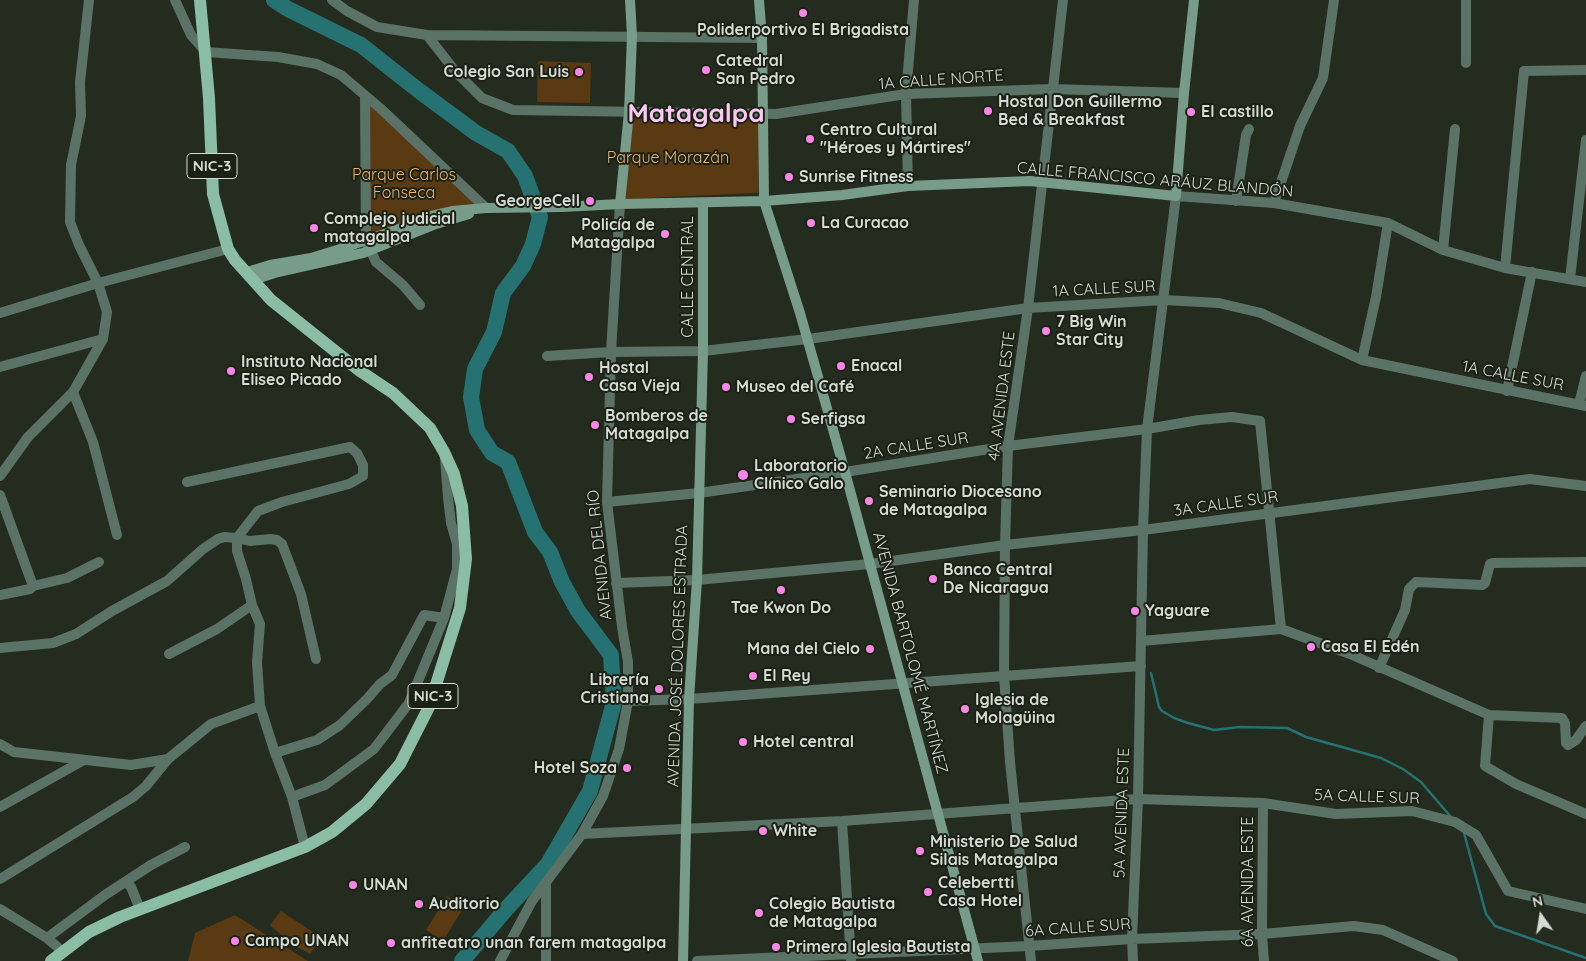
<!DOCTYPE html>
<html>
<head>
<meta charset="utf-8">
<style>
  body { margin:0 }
  #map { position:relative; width:1586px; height:961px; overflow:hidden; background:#242c1f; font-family:Quicksand,sans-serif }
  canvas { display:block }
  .north { position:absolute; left:1516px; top:891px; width:50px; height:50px; -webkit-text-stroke:4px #1b2215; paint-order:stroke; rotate:347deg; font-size:14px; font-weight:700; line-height:20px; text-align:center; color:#d6dbd3 }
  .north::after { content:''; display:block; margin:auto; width:18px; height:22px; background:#d6dbd3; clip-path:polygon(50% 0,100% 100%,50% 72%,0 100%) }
</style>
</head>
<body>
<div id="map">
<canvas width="1586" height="961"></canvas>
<div class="north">N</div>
</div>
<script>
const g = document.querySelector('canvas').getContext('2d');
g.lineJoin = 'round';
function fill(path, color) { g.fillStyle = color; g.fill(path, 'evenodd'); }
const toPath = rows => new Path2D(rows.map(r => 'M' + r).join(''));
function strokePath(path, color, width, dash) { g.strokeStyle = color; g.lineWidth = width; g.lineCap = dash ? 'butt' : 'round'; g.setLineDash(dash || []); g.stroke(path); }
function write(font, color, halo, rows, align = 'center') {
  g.font = font + ' Quicksand,sans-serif'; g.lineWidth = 4; g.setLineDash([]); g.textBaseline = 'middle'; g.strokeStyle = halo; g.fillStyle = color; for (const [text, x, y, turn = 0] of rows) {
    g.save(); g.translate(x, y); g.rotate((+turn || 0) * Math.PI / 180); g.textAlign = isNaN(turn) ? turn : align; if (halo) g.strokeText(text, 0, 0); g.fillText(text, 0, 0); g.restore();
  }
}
fill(toPath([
  [538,61,591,63,590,103,537,102],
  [365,97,486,208,452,211,366,241],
  [633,118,758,119,758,193,624,199],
  [447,896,464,907,443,941,426,930],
  [281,911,322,938,310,954,291,944,270,925],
  [235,915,308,961,188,961,195,933]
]), '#5a3a12');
strokePath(toPath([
  [1151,673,1159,707,1162,711,1174,718,1188,723,1214,730,1240,727,1287,728,1306,737,1381,758,1403,769,1421,782,1451,817],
  [614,702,621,702],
  [1464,833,1486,914,1495,926,1586,958]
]), '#267171', 2.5);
strokePath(toPath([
  [274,0,288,9,361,45,418,90,476,133,508,151,525,176,540,217,533,244,523,266,503,293,494,332,475,369,471,397,477,430,492,453,508,462,535,532,550,552,562,582,578,611,611,655,614,702,590,791,548,864,507,908,462,961]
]), '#267171', 16);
strokePath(toPath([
  [175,0,191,35,206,52,278,57,317,64,341,75,380,108,486,208],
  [332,0,347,11,377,27,427,35,455,71,482,98,513,110,776,114,906,94,1052,89,1184,93],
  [427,35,762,38],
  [1466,63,1466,0],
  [365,97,366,241,376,262,403,285,420,305],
  [908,186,906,94,914,0],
  [1236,201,1246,135,1249,129],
  [1274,203,1300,126,1323,78,1334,0],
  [1443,250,1455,129],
  [1505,268,1524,71,1586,70],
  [1570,279,1586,140],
  [0,313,98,283,228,249],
  [547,356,611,352,703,351,808,339,1028,308,1164,300,1219,303,1261,313,1362,360,1586,406],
  [1362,360,1376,297,1388,223],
  [0,367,103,339],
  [1507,391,1532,272],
  [73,392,93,442,117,535],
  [1579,404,1586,376],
  [0,476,28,437,73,392,103,339,107,312,98,283,79,245,70,222,71,165,81,116,80,82,89,0],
  [187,482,350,447,357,453,363,465,363,476,349,484,282,502,258,511,237,538,237,551,246,579,252,605,260,624,257,662,260,706,275,753,292,797,305,847],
  [0,495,33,586,30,589,0,595],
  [607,502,699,493,845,472,1008,446,1147,429,1199,420,1232,417,1260,421,1281,629],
  [616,583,697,580,870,564,1005,545,1143,530,1530,479,1586,486],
  [33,586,67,578,99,562],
  [1141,641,1281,629,1350,654,1489,715,1562,718,1565,723,1566,743,1568,745,1576,740,1586,726],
  [0,648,53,643,76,634,112,611,167,581,203,549,218,539,224,537,237,538,250,541,270,539,277,540,282,544,301,594,316,659],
  [169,654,217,629,252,605],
  [1379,668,1405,610,1409,589,1416,582,1482,585,1485,583,1490,564,1493,563,1586,562],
  [628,701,689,699,1141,666],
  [1489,715,1485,766,1516,784,1586,814],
  [0,744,14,752,131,765,168,759],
  [275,753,317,740,340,725,367,699,380,684,392,675,424,615,444,618],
  [292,797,325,785,374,749,409,703,444,618,457,569,457,544,451,523,448,498,445,458],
  [1263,803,1262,934,1264,961],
  [0,807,84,760],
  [842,821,851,960],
  [582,834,842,821,1138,799,1263,803,1336,814,1412,811,1455,822,1476,835,1508,891,1586,909],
  [0,879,133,797,146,786,168,759,211,724,260,706],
  [126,882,131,887,140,909],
  [0,909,47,938,62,951],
  [47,938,105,895,151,865,185,847],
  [500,961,532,901,582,834,603,796,619,749,628,701,628,662,622,627,607,502,611,352,620,204],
  [546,961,546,885],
  [697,961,1029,946,1132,939,1262,934,1354,926,1383,930,1453,961],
  [1031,961,1010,762,1004,675,1005,545,1008,446,1028,308,1063,0],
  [1133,961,1132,939,1138,799,1143,530,1147,429,1176,196,1274,203,1388,223,1443,250,1505,268,1586,282]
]), '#5b7267', 10);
strokePath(toPath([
  [759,0,762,38,764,201,800,313,845,472,978,961],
  [620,204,629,112,632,36,630,0],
  [247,272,270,265,311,258,337,250,402,228,426,217,452,211,486,208,562,207,620,204,764,201,842,195,908,186,1030,181,1176,196,1184,93,1194,0],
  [253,280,278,272,363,253,433,225,469,214],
  [683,961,689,699,697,580,703,351,703,203]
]), '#779c89', 10);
strokePath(toPath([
  [51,961,89,932,120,917,305,847,332,832,366,804,400,764,429,707,460,608,466,559,462,506,454,474,444,452,430,428,393,393,360,371,271,300,235,260,228,249,213,194,209,98,200,0]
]), '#8bbca4', 12);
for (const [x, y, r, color] of [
  [803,13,5,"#fa87e7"],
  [706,70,5,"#fa87e7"],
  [579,72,5,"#fa87e7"],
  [988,111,5,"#fa87e7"],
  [1191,112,5,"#fa87e7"],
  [810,139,5,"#fa87e7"],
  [789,177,5,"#fa87e7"],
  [590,201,5,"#fa87e7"],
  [811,223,5,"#fa87e7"],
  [314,228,5,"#fa87e7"],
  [665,234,5,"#fa87e7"],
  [1046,331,5,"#fa87e7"],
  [841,366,5,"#fa87e7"],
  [231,371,5,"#fa87e7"],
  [589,377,5,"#fa87e7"],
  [726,387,5,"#fa87e7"],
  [791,419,5,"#fa87e7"],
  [595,425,5,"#fa87e7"],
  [743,475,6,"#fa87e7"],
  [869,501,5,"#fa87e7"],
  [933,579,5,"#fa87e7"],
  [781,590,5,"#fa87e7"],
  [1135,611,5,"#fa87e7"],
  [1311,647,5,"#fa87e7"],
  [870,649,5,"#fa87e7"],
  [753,676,5,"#fa87e7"],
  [659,689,5,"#fa87e7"],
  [965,709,5,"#fa87e7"],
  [743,742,5,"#fa87e7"],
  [627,768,5,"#fa87e7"],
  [763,831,5,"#fa87e7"],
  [920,851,5,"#fa87e7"],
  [353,885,5,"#fa87e7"],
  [928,892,5,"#fa87e7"],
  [419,904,5,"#fa87e7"],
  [759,913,5,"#fa87e7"],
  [235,941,5,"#fa87e7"],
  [391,943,5,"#fa87e7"],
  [776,947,5,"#fa87e7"]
]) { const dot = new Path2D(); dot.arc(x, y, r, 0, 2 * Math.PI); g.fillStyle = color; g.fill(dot); strokePath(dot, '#1b2215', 2); }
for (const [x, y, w] of [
  [212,166,50],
  [433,696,50]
]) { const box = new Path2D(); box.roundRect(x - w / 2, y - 12.5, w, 25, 4); g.fillStyle = '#1b2215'; g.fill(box); strokePath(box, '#d6dbd3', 1); }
write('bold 15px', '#d6dbd3', null, [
  ["NIC-3",212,166],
  ["NIC-3",433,696]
]);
write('bold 16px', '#d6dbd3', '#1b2215', [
  ["Poliderportivo El Brigadista",803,30,"center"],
  ["Catedral",716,61],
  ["San Pedro",716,79],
  ["Colegio San Luis",569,72,"right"],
  ["Hostal Don Guillermo",998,102],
  ["Bed & Breakfast",998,120],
  ["El castillo",1201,112],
  ["Centro Cultural",820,130],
  ["\"Héroes y Mártires\"",820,148],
  ["Sunrise Fitness",799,177],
  ["GeorgeCell",580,201,"right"],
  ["Complejo judicial",324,219],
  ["matagalpa",324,237],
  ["La Curacao",821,223],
  ["Policía de",655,225,"right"],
  ["Matagalpa",655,243,"right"],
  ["7 Big Win",1056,322],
  ["Star City",1056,340],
  ["Instituto Nacional",241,362],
  ["Eliseo Picado",241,380],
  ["Enacal",851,366],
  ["Hostal",599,368],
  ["Casa Vieja",599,386],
  ["Museo del Café",736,387],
  ["Bomberos de",605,416],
  ["Matagalpa",605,434],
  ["Serfigsa",801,419],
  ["Laboratorio",754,466],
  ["Clínico Galo",754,484],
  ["Seminario Diocesano",879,492],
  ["de Matagalpa",879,510],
  ["Banco Central",943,570],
  ["De Nicaragua",943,588],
  ["Tae Kwon Do",781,608,"center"],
  ["Yaguare",1145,611],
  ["Casa El Edén",1321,647],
  ["Mana del Cielo",860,649,"right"],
  ["El Rey",763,676],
  ["Librería",649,680,"right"],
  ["Cristiana",649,698,"right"],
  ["Iglesia de",975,700],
  ["Molagüina",975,718],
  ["Hotel central",753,742],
  ["Hotel Soza",617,768,"right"],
  ["White",773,831],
  ["Ministerio De Salud",930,842],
  ["Silais Matagalpa",930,860],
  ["Celebertti",938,883],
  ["Casa Hotel",938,901],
  ["UNAN",363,885],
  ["Auditorio",429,904],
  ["Colegio Bautista",769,904],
  ["de Matagalpa",769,922],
  ["Campo UNAN",245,941],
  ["anfiteatro unan farem matagalpa",401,943],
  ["Primera Iglesia Bautista",786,947]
], 'left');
write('16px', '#d6dbd3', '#1b2215', [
  ["1A CALLE NORTE",941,80,-4],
  ["CALLE FRANCISCO ARÁUZ BLANDÓN",1155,180,5],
  ["CALLE CENTRAL",688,277,-90],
  ["1A CALLE SUR",1104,289,-3],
  ["1A CALLE SUR",1513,376,11],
  ["4A AVENIDA ESTE",1002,396,-83],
  ["2A CALLE SUR",916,446,-9],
  ["3A CALLE SUR",1226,504,-8],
  ["AVENIDA DEL RÍO",600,555,-96],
  ["AVENIDA BARTOLOMÉ MARTÍNEZ",910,653,75],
  ["AVENIDA JOSÉ DOLORES ESTRADA",678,656,-88],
  ["5A CALLE SUR",1367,797,2],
  ["5A AVENIDA ESTE",1122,813,-88],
  ["6A AVENIDA ESTE",1248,882,-90],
  ["6A CALLE SUR",1078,928,-4]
]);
write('16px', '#eab275', '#1b2215', [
  ["Parque Morazán",668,158],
  ["Parque Carlos",404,175],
  ["Fonseca",404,193]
]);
write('bold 26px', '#fdc8f2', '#1b2215', [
  ["Matagalpa",696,114]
]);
</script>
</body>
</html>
